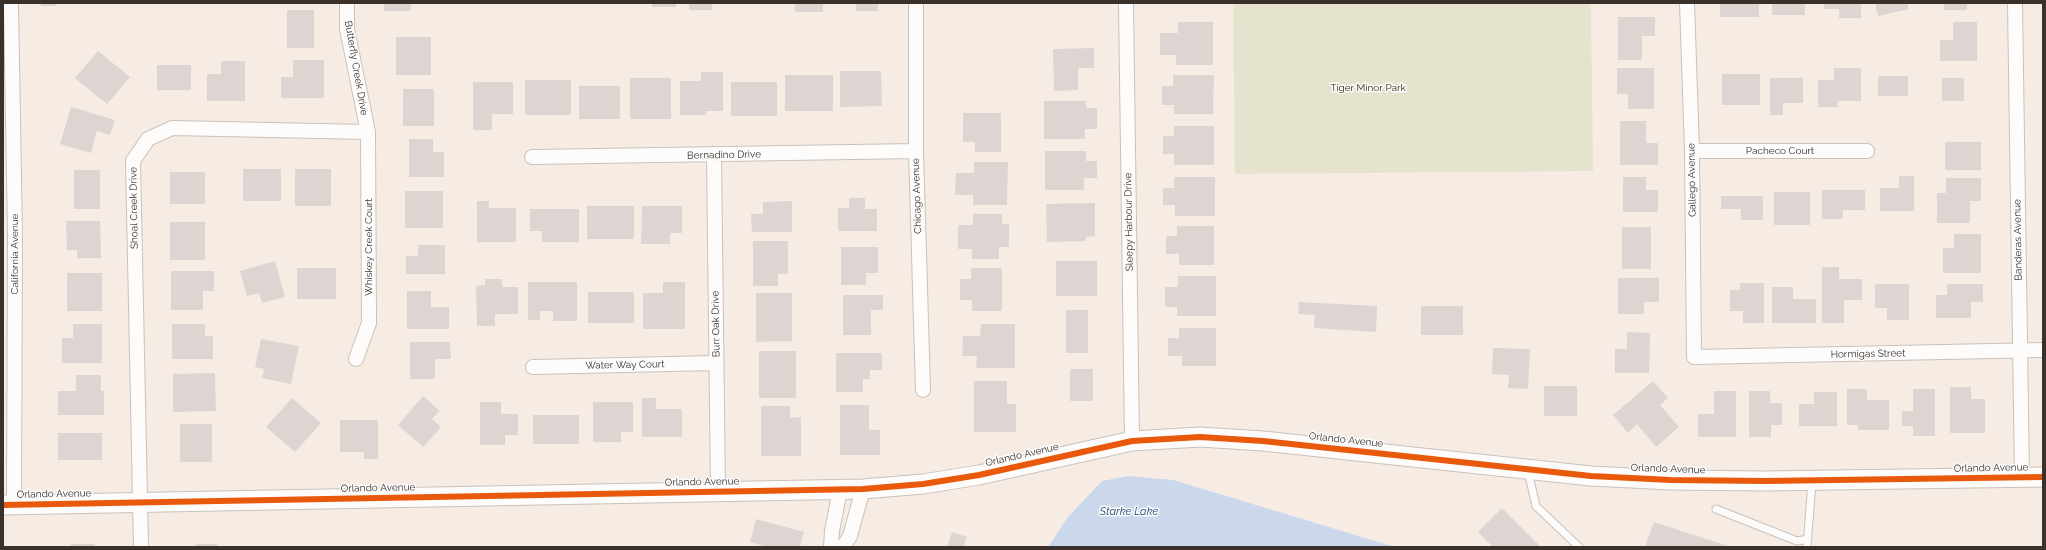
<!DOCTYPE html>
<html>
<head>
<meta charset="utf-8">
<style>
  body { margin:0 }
  #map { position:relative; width:2046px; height:550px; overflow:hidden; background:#f6ece4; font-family:Raleway,sans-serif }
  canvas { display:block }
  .frame { position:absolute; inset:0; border:4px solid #3a312b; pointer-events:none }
</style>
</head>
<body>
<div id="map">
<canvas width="2046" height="550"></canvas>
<div class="frame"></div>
</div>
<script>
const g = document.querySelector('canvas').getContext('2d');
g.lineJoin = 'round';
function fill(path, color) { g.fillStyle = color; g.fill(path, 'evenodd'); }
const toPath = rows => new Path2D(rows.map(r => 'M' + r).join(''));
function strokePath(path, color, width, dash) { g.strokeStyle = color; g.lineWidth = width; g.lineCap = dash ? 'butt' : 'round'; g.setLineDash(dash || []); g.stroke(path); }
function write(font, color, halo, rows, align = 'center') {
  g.font = font + ' Raleway,sans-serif'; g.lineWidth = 3; g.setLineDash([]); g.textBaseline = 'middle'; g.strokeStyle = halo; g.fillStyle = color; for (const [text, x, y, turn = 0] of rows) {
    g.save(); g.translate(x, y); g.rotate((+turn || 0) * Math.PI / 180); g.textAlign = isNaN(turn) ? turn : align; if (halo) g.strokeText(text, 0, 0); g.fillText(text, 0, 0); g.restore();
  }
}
fill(toPath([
  [1233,3,1591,3,1593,171,1235,174]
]), '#e5e3cd');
fill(toPath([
  [1129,476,1173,480,1395,547,1048,547,1068,517,1102,481]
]), '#cbd8ec');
fill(toPath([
  [41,3,56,3,56,6,41,6],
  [384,3,411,3,411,11,384,11],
  [652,3,676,3,676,7,652,7],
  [689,3,712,3,712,10,689,10],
  [795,3,823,3,823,12,795,12],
  [856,3,878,3,878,11,856,11],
  [1720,3,1759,3,1759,17,1720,17],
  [1772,3,1805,3,1805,15,1772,15],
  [1824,3,1861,3,1861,18,1839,18,1839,9,1824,9],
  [1875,3,1907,3,1909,9,1878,16],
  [1944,3,1967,3,1967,10,1944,10],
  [287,10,314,10,314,48,287,48],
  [1618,17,1655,17,1655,36,1642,36,1642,60,1618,60],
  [1178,22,1213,22,1213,65,1176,65,1176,55,1160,55,1160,33,1178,33],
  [1953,22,1977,22,1977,61,1940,61,1940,40,1953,40],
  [396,37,431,37,431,75,396,75],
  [1094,48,1094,68,1078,68,1078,90,1054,91,1053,49],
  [98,51,130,77,107,104,75,78],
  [293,60,324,60,324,98,281,98,281,77,293,77],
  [221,61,245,61,245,101,207,101,207,74,221,74],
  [157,65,191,65,191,90,157,90],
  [1617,68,1654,68,1654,109,1628,109,1628,94,1617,94],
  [1834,68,1861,68,1861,101,1838,101,1838,107,1818,107,1818,80,1834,80],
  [840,71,881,71,882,106,840,107],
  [701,72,723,72,723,111,706,111,706,115,680,115,680,81,701,81],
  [1722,74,1760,74,1760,105,1722,105],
  [785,75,833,75,833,111,785,111],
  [1173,75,1214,75,1213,114,1174,114,1174,105,1162,105,1162,86,1173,86],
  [1878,76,1908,76,1908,96,1878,96],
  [630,78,671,78,671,119,630,119],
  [1770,78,1803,78,1803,103,1783,103,1783,115,1770,115],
  [1942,78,1964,78,1964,101,1942,101],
  [525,80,571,80,571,115,525,115],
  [473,82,513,82,513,114,492,114,492,130,473,130],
  [731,82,777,82,777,116,731,116],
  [579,86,620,86,620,119,579,119],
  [403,89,434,89,434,126,403,126],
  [1044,101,1086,101,1086,108,1097,108,1097,129,1085,129,1085,139,1044,139],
  [71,107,115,120,110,135,97,131,91,153,60,144],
  [963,113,1001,113,1001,152,975,152,975,142,963,142],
  [1620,121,1646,121,1646,143,1658,143,1658,165,1620,165],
  [1174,126,1214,126,1214,165,1174,165,1174,154,1163,154,1163,136,1174,136],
  [409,139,433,139,433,152,444,152,444,177,409,177],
  [1945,142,1981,142,1981,170,1945,170],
  [1045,151,1086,151,1086,161,1097,161,1097,178,1084,178,1084,190,1045,190],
  [974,162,1008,162,1007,205,973,205,973,195,955,195,956,173,974,173],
  [243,169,281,169,281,201,243,201],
  [295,169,331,169,331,206,295,206],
  [74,170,100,170,100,209,74,209],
  [170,172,205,172,205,204,170,204],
  [1899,176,1914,176,1914,211,1880,211,1880,188,1899,188],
  [1174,177,1215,177,1215,216,1175,216,1175,205,1163,205,1163,188,1174,188],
  [1623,177,1646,177,1646,190,1658,190,1658,212,1623,212],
  [1946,178,1981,178,1981,201,1970,201,1970,223,1937,223,1937,193,1946,193],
  [1822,190,1865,190,1865,210,1843,210,1843,219,1822,219],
  [405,191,443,191,443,228,405,228],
  [1774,192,1810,192,1810,225,1774,225],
  [1721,196,1763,196,1763,220,1741,220,1741,209,1721,209],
  [849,198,865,198,865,209,877,209,877,231,838,231,838,208,849,208],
  [477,201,489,201,489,208,516,208,516,242,477,242],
  [792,201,792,232,752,232,751,214,763,214,763,202],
  [1095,203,1095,236,1086,237,1086,241,1047,242,1046,204],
  [587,206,634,206,634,239,587,239],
  [642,206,682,206,682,233,670,233,670,244,641,244],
  [530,209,579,209,579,242,542,242,542,231,530,231],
  [973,214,1002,214,1002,224,1009,224,1009,247,999,247,999,259,972,259,972,249,958,249,958,225,973,225],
  [66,221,100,221,101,258,77,258,77,250,67,250],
  [170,222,205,222,205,260,170,260],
  [1177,226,1214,226,1214,265,1179,265,1179,254,1166,254,1166,236,1177,236],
  [1622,227,1651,227,1651,269,1622,269],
  [1954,234,1981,234,1981,273,1943,273,1943,248,1954,248],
  [753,241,788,241,788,274,778,274,778,286,753,286],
  [418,245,445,245,445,274,406,274,406,256,418,256],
  [841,247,878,247,878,273,866,273,866,285,841,285],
  [275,261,285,297,262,303,259,293,247,296,240,271],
  [1056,261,1097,261,1097,296,1056,296],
  [1822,267,1839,267,1839,279,1862,279,1862,300,1844,300,1844,323,1822,323],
  [297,268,336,268,336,299,297,299],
  [971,268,1002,268,1002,311,972,311,972,300,960,300,960,279,971,279],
  [171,271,214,271,214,291,203,291,203,310,171,310],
  [67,273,102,273,102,311,67,311],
  [1178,276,1216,276,1216,316,1177,316,1177,307,1165,307,1165,287,1178,287],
  [1618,278,1659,278,1659,302,1644,302,1644,314,1618,314],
  [485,279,502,279,502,287,518,287,518,314,495,314,495,326,477,326,476,286,485,285],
  [528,282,577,282,577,321,553,321,553,311,540,311,540,320,528,320],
  [663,282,685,282,685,329,643,329,643,293,663,293],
  [1740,283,1764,283,1764,323,1743,323,1743,311,1730,311,1730,290,1740,290],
  [1875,284,1909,284,1909,320,1887,320,1887,308,1875,308],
  [1947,284,1983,284,1983,302,1971,302,1971,318,1936,318,1936,295,1947,295],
  [1772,287,1793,287,1793,299,1816,299,1816,323,1772,323],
  [407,291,431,291,431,307,449,307,449,329,407,329],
  [588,292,634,292,634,323,588,323],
  [756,293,792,293,792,341,756,342],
  [843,295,883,295,883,310,871,310,871,335,843,335],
  [1299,302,1377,306,1376,332,1314,328,1315,315,1298,314],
  [1421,306,1463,306,1463,335,1421,335],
  [1066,310,1088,310,1088,353,1066,353],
  [73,324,102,324,102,363,62,363,62,338,73,338],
  [172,324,205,324,205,336,213,336,213,359,172,359],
  [981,324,1015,324,1015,368,976,368,977,356,962,356,963,336,980,336],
  [1179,328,1216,328,1216,366,1182,366,1182,356,1168,356,1168,338,1179,338],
  [1627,332,1650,333,1649,373,1615,373,1615,349,1627,349],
  [261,339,299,346,291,384,262,378,264,369,255,367],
  [410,342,450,342,451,359,435,359,435,379,410,379],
  [1493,348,1530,349,1528,389,1508,388,1509,375,1492,374],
  [759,351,796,351,796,398,759,398],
  [836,353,882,353,882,370,870,370,870,379,863,379,863,392,836,392],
  [1070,369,1093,369,1093,401,1070,401],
  [215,373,216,411,173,412,173,374],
  [76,375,101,375,101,391,104,391,104,415,58,415,58,391,76,391],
  [974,381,1007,381,1007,404,1016,404,1016,432,974,432],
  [1653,381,1668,398,1660,405,1679,427,1656,447,1637,424,1628,433,1613,415],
  [1544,386,1577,386,1577,416,1544,416],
  [1950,387,1971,387,1971,399,1985,399,1985,433,1950,433],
  [1847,389,1867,389,1867,400,1889,400,1889,430,1858,430,1858,425,1847,425],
  [1913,389,1935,389,1935,436,1913,436,1913,426,1902,426,1902,411,1913,411],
  [1714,391,1736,391,1736,437,1698,437,1698,414,1714,414],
  [1749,391,1770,391,1770,403,1782,403,1782,425,1771,425,1771,437,1749,437],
  [1814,392,1837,392,1837,426,1799,426,1799,404,1814,404],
  [423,396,440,411,432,419,441,427,423,447,398,425],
  [292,398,321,423,295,452,266,427],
  [642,398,656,398,656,409,682,409,682,437,642,437],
  [480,402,501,402,501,414,518,414,518,435,505,435,505,445,480,445],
  [593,402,633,402,633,432,621,432,621,442,593,442],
  [840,405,869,405,869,430,880,430,880,455,840,455],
  [761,406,790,406,790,418,801,417,801,456,761,456],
  [533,415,579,415,579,444,533,444],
  [340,420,378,420,378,459,364,459,364,452,340,452],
  [180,424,212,424,212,462,180,462],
  [58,433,102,433,102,460,58,460],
  [1502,508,1541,547,1493,547,1478,532],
  [756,519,804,532,800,547,767,547,750,542],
  [1654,522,1731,547,1645,547],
  [952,532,967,537,963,547,947,547],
  [71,544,95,544,94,547,71,547],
  [196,544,217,544,217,547,196,547]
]), '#ded5d3');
const lane = toPath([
  [1528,471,1536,506,1579,547],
  [1716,509,1797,541,1808,539],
  [1807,547,1812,481]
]);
const street = toPath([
  [11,3,15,236,14,505],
  [347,3,347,29,368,132,369,323,356,359],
  [916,3,916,151,923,390],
  [1126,3,1132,441],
  [1687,3,1692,151,1694,357,2043,350],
  [2015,3,2022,478],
  [1692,151,1867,151],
  [714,155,718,492],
  [532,157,916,151],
  [533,367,716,363],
  [141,547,133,161,148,139,172,128,368,132],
  [831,547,832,531,840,490],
  [843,547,850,536,863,489]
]);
const secondary = toPath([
  [3,505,863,489,923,484,979,475,1132,441,1200,437,1263,441,1591,476,1671,480,1765,481,2043,477]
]);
strokePath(lane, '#c9c1bb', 9);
strokePath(street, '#c9c1bb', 16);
strokePath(secondary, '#c9c1bb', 21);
strokePath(lane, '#fefcfb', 7);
strokePath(street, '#fefcfb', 14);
strokePath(secondary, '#fefcfb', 19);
strokePath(toPath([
  [3,505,863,489,923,484,979,475,1132,441,1200,437,1263,441,1591,476,1671,480,1765,481,2043,477]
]), '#e8590c', 6);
write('10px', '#3a312b', '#fcfcfc', [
  ["Butterfly Creek Drive",356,68,80],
  ["Pacheco Court",1780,151],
  ["Bernadino Drive",724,155,-1],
  ["Gallego Avenue",1692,180,-91],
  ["Chicago Avenue",917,196,-92],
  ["Shoal Creek Drive",134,208,-91],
  ["Sleepy Harbour Drive",1129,222,-91],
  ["Banderas Avenue",2018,240,-91],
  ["Whiskey Creek Court",369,247,-90],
  ["California Avenue",15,254,-90],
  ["Burr Oak Drive",716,324,-91],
  ["Hormigas Street",1868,354,-1],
  ["Water Way Court",625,365,-1],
  ["Orlando Avenue",1346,440,6],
  ["Orlando Avenue",1022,455,-13],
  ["Orlando Avenue",1991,468,-1],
  ["Orlando Avenue",1668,469,2],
  ["Orlando Avenue",702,482,-1],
  ["Orlando Avenue",378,488,-1],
  ["Orlando Avenue",54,494,-1]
]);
write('10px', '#2a2d00', '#fcfcfc', [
  ["Tiger Minor Park",1368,88]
]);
write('italic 11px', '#24446e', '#fcfcfc', [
  ["Starke Lake",1129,512]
]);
</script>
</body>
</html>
